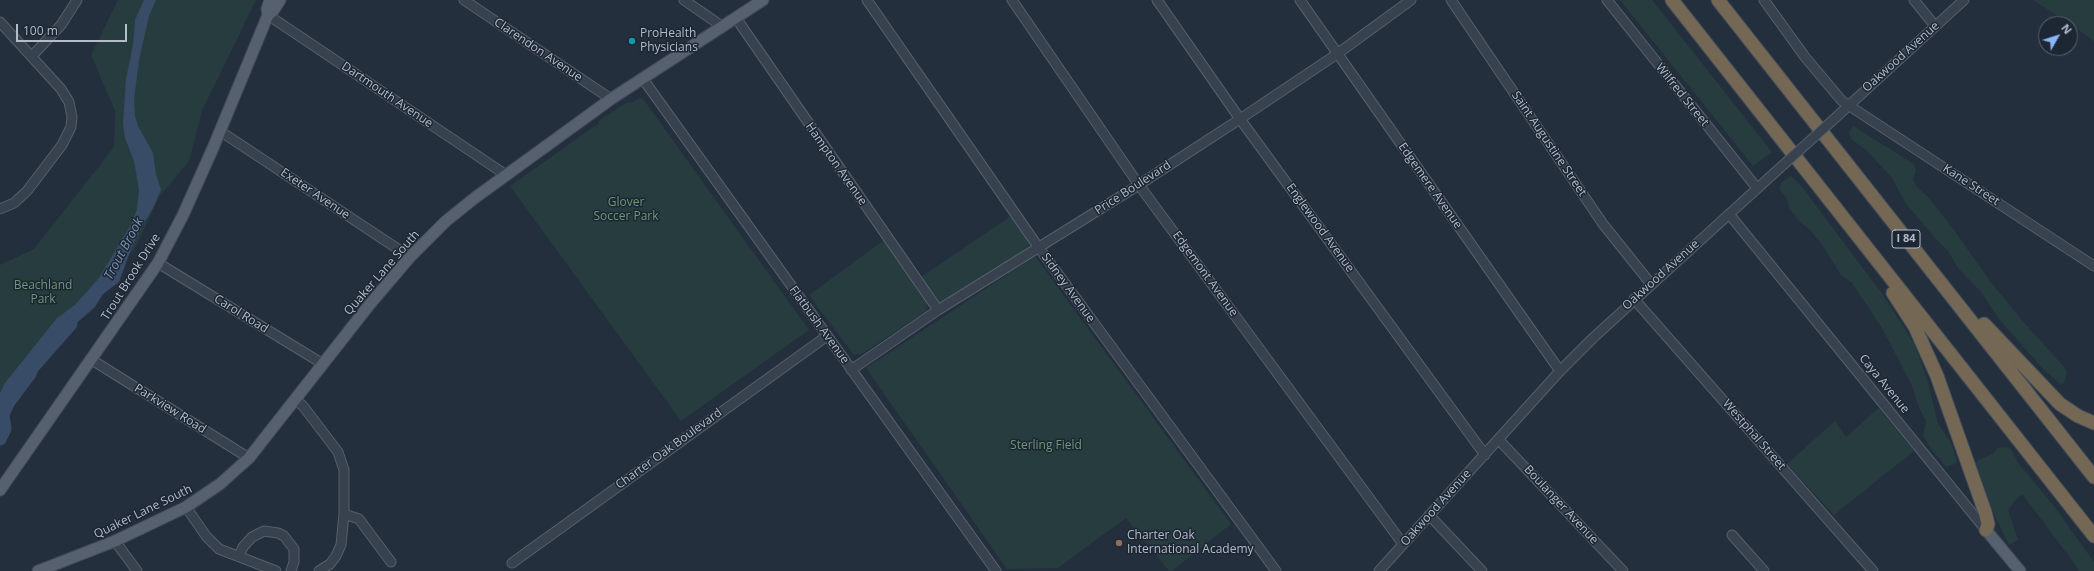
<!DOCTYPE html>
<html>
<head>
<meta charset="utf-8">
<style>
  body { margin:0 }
  #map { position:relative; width:2094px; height:571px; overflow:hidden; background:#242f3e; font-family:"Open Sans",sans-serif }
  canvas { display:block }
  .north { position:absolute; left:2038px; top:16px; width:40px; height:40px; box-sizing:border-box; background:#1d2633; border:1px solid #59626f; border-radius:50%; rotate:51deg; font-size:11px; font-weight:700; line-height:16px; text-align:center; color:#b4bcc9 }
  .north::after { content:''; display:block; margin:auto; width:14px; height:18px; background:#8ab4f8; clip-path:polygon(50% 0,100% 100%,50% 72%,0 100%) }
  .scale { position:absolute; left:16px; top:24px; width:111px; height:18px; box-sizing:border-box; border:2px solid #b4bcc9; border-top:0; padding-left:5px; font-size:12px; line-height:14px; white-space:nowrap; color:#b4bcc9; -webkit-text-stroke:3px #1d2633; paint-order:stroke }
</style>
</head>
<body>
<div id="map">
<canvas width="2094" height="571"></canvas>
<div class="north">N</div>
<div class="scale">100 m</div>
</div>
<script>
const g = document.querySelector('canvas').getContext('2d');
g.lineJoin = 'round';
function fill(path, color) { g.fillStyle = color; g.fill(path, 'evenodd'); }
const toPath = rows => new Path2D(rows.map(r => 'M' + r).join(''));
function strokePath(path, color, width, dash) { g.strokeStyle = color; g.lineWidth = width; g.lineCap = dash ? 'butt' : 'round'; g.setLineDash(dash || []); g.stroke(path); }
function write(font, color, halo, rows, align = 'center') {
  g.font = font + ' "Open Sans",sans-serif'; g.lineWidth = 3; g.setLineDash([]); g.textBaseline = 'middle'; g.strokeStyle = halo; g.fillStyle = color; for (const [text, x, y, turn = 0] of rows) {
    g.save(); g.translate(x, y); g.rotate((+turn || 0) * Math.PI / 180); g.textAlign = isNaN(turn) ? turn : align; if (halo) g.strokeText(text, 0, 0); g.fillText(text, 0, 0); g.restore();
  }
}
fill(toPath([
  [118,0,256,0,202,111,189,161,159,197,135,248,42,362,3,402,6,430,0,442,0,265,34,249,114,147,115,111,91,55],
  [1620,0,1652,0,1772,152,1753,166],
  [2033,0,2094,0,2094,41,2070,24],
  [640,98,644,100,809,330,681,421,510,186,599,123,598,121,628,102,631,103],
  [1853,126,1914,164,1916,171,1913,179,1916,186,1929,198,1954,230,1990,281,2020,318,2065,368,2067,373,2064,383,2060,384,2043,369,1998,318,1982,293,1958,268,1948,251,1934,237,1905,202,1892,178,1867,151,1851,139,1849,132],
  [1791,176,1799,183,1883,295,1914,343,1927,379,1938,424,1950,441,1954,451,1957,462,1955,464,1946,467,1929,446,1923,435,1926,421,1918,405,1912,386,1882,328,1852,283,1840,274,1824,247,1810,230,1798,220,1789,208,1787,199,1779,188,1782,182],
  [1011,216,1029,241,1027,251,945,304,938,302,921,277],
  [884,240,927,304,926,311,862,354,854,355,809,295],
  [1035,256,1231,524,1172,571,1169,571,1126,518,1058,568,1007,569,866,368],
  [1879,408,1914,451,1834,515,1787,464,1835,421,1846,437],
  [2002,447,2010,448,2019,464,2054,506,2094,562,2094,571,2080,571,2023,495,2019,496,2008,510,2018,540,2009,545,1993,512,1976,464,1978,460,1993,454,1997,448]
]), '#263c3f');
fill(toPath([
  [144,0,156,0,149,16,139,60,134,100,135,116,138,126,153,153,156,174,161,190,153,208,142,226,131,249,119,282,103,294,95,307,49,347,35,378,14,406,0,436,0,393,5,383,57,318,75,305,99,278,132,223,137,209,139,190,134,161,125,138,123,124,126,79,133,45,135,20]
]), '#394c67');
strokePath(toPath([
  [34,366,71,324],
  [0,439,5,429,2,409]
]), '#394c67', 13);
const minor = toPath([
  [464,0,611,99],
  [684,0,723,27],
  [867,0,1039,248,1276,571],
  [1012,0,1139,185,1403,544],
  [1157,0,1240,119,1485,455],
  [1300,0,1560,371],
  [1451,0,1603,224,1651,284],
  [1607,0,1757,188],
  [1764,0,1805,57,1842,101,2094,266],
  [1914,0,1935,26],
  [268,15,506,175],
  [736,18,938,310],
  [0,22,61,89,69,102,72,117,71,127,62,145,27,191,14,203,0,209],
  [32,56,61,25,77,0],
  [643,79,996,571],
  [1833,120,1964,0],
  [220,131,410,257],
  [1729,214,1986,530],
  [158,263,323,364],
  [1634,299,1873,571],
  [92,360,249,458],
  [851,370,938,310,1134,188,1240,119,1337,54,1411,0],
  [296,400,303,406,338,452,344,470,344,514,341,545,336,556,330,564,319,571],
  [1499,440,1623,571],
  [186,507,206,536,219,549,276,571],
  [344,514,359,519,391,562],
  [1429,515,1482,571],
  [1732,535,1764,571],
  [115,541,137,571],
  [239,556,243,547,252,537,264,531,278,533,284,536,294,549,294,562,291,571],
  [512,563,827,336],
  [1379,571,1560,371,1593,338,1782,166]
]);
const major = toPath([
  [268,15,273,11,280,0],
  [0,490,158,263,183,215,213,148,268,15,267,9,270,0],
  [1986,530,2020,571],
  [38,571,115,541,186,507,220,484,249,458,370,304,410,257,446,221,476,197,611,99,763,0]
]);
const highway = toPath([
  [1672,0,2094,536],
  [1718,0,2094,477],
  [1893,293,1915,327,1937,376,1985,512,1988,524,1986,530],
  [1984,324,2060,404,2078,416,2094,423]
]);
strokePath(minor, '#565f6c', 11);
strokePath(major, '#414a57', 13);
strokePath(highway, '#434c59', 15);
strokePath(minor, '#38414e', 9);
strokePath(major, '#56606e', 11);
strokePath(highway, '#746855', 13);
const minorBridge = toPath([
  [1782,166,1833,120]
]);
strokePath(minorBridge, '#565f6c', 11, []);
strokePath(minorBridge, '#38414e', 9);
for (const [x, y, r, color] of [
  [632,41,4,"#0f9aa8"],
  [1119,543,4,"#8d6e63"]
]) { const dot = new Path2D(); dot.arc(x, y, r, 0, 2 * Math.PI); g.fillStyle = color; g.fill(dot); strokePath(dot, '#1d2633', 1.5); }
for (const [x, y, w] of [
  [1906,239,28]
]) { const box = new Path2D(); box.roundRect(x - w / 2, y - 9, w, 18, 3); g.fillStyle = '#1d2633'; g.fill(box); strokePath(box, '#b4bcc9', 1); }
write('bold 11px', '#b4bcc9', null, [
  ["I 84",1906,239]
]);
write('12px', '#b4bcc9', '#1d2633', [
  ["ProHealth",640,34],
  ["Physicians",640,48],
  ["Charter Oak",1127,536],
  ["International Academy",1127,550]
], 'left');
write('12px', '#b4bcc9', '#1d2633', [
  ["Clarendon Avenue",538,50,34],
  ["Oakwood Avenue",1901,57,-42],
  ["Dartmouth Avenue",387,95,34],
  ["Wilfred Street",1682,95,51],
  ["Saint Augustine Street",1549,144,56],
  ["Hampton Avenue",836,164,55],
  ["Kane Street",1971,185,33],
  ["Edgemere Avenue",1430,186,55],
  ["Price Boulevard",1133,188,-33],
  ["Exeter Avenue",315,194,34],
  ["Englewood Avenue",1320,228,54],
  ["Quaker Lane South",382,273,-49],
  ["Edgemont Avenue",1205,274,54],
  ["Oakwood Avenue",1661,275,-42],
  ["Trout Brook Drive",131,277,-58],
  ["Sidney Avenue",1068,288,54],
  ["Carol Road",241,314,32],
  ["Flatbush Avenue",819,325,54],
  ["Caya Avenue",1884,384,51],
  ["Parkview Road",170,409,32],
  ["Westphal Street",1754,435,49],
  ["Charter Oak Boulevard",669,449,-36],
  ["Boulanger Avenue",1561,505,47],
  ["Oakwood Avenue",1436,508,-48],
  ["Quaker Lane South",143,512,-26]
]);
write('12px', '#6b9a76', '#1d2633', [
  ["Glover",626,203],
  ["Soccer Park",626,217],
  ["Beachland",43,286],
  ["Park",43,300],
  ["Sterling Field",1046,446]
]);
write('italic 13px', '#7c92b1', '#1d2633', [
  ["Trout Brook",124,249,-62]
]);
</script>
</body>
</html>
